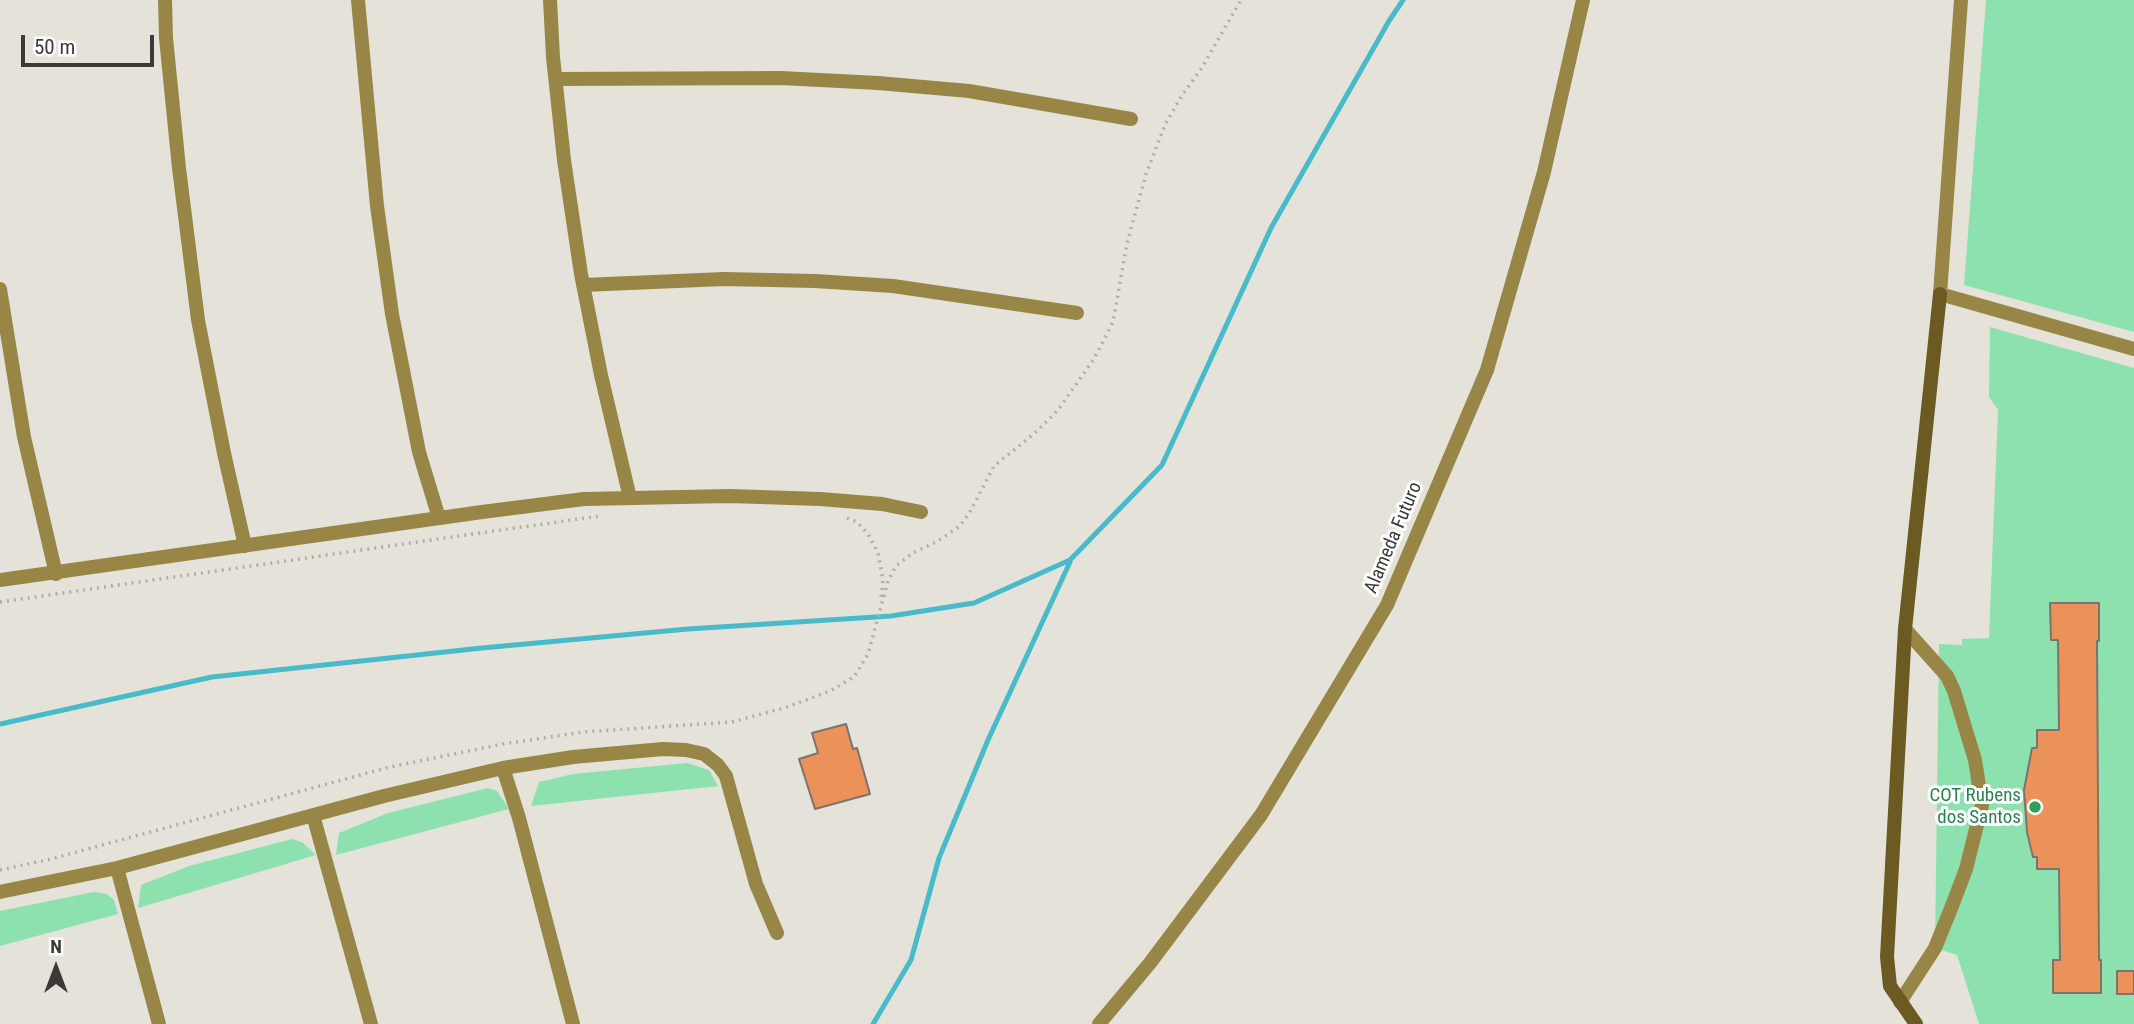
<!DOCTYPE html>
<html>
<head>
<meta charset="utf-8">
<style>
  body { margin:0 }
  #map { position:relative; width:2134px; height:1024px; overflow:hidden; background:#e5e2d9; font-family:"Roboto Condensed",sans-serif }
  canvas { display:block }
  .north { position:absolute; left:21px; top:933px; width:70px; height:70px; -webkit-text-stroke:5px #fff; paint-order:stroke; rotate:0deg; font-size:19px; font-weight:700; line-height:28px; text-align:center; color:#3b3a36 }
  .north::after { content:''; display:block; margin:auto; width:24px; height:32px; background:#3b3a36; clip-path:polygon(50% 0,100% 100%,50% 72%,0 100%) }
  .scale { position:absolute; left:21px; top:35px; width:133px; height:32px; box-sizing:border-box; border:4px solid #3b3a36; border-top:0; padding-left:9px; font-size:21px; line-height:24px; white-space:nowrap; color:#3b3a36; -webkit-text-stroke:5px #fff; paint-order:stroke }
</style>
</head>
<body>
<div id="map">
<canvas width="2134" height="1024"></canvas>
<div class="north">N</div>
<div class="scale">50 m</div>
</div>
<script>
const g = document.querySelector('canvas').getContext('2d');
g.lineJoin = 'round';
function fill(path, color) { g.fillStyle = color; g.fill(path, 'evenodd'); }
const toPath = rows => new Path2D(rows.map(r => 'M' + r).join(''));
function strokePath(path, color, width, dash) { g.strokeStyle = color; g.lineWidth = width; g.lineCap = dash ? 'butt' : 'round'; g.setLineDash(dash || []); g.stroke(path); }
function write(font, color, halo, rows, align = 'center') {
  g.font = font + ' "Roboto Condensed",sans-serif'; g.lineWidth = 6; g.setLineDash([]); g.textBaseline = 'middle'; g.strokeStyle = halo; g.fillStyle = color; for (const [text, x, y, turn = 0] of rows) {
    g.save(); g.translate(x, y); g.rotate((+turn || 0) * Math.PI / 180); g.textAlign = isNaN(turn) ? turn : align; if (halo) g.strokeText(text, 0, 0); g.fillText(text, 0, 0); g.restore();
  }
}
fill(toPath([
  [1986,0,2134,0,2134,332,1964,285],
  [1990,327,2134,368,2134,1024,1979,1024,1957,955,1935,948,1939,644,1962,645,1962,639,1989,638,1998,410,1989,397],
  [687,763,709,770,718,786,531,806,539,782,573,774],
  [488,788,497,791,509,809,336,855,339,833,388,813],
  [292,839,302,842,316,855,138,908,141,885,189,866],
  [94,892,107,894,114,900,118,914,0,946,0,911]
]), '#8ce1ae');
strokePath(toPath([
  [0,724,212,677,482,648,688,629,891,616,974,603,1070,560,1162,465,1271,228,1389,21,1403,0],
  [873,1024,911,960,939,858,988,740,1070,562]
]), '#47bbc9', 5);
const building = toPath([
  [2050,603,2099,603,2099,641,2097,641,2099,960,2101,960,2101,993,2053,993,2053,960,2060,960,2059,869,2037,869,2037,857,2033,857,2027,832,2024,790,2032,748,2037,748,2037,730,2059,730,2058,640,2051,640,2050,603],
  [846,724,853,749,857,748,870,794,815,809,799,759,818,753,812,733,846,724],
  [2117,971,2134,971,2134,994,2117,994,2117,971]
]);
fill(building, '#ea9259');
strokePath(building, '#7c736f', 2);
strokePath(toPath([
  [847,518,857,522,868,534,878,553,883,580,881,598],
  [0,602,599,516],
  [0,870,51,859,390,767,503,744,583,732,732,722,787,707,830,691,854,677,868,654,888,581,896,566,913,553,938,541,960,526,971,510,994,466,1035,433,1058,410,1094,359,1113,322,1127,243,1146,174,1165,125,1181,97,1201,69,1241,0]
]), '#b0ada6', 3.5, [2, 5]);
strokePath(toPath([
  [165,0,166,38,179,168,198,320,224,453,245,546],
  [358,0,377,206,392,314,419,452,439,518],
  [550,0,553,57,564,160,581,274,601,375,630,498],
  [1961,0,1940,294,2134,349],
  [556,79,781,78,878,83,969,91,1131,119],
  [583,285,724,279,815,281,893,286,1077,313],
  [0,289,24,437,56,574],
  [0,580,482,512,584,499,730,496,820,499,882,504,921,512],
  [503,768,519,818,573,1024],
  [313,815,371,1024],
  [117,868,159,1024],
  [0,892,117,868,384,796,503,768,573,757,663,749,686,750,704,754,718,765,726,776,756,884,777,933],
  [1900,1002,1935,948,1952,906,1966,869,1982,805,1975,760,1954,691,1947,676,1905,629],
  [1099,1024,1150,963,1261,815,1387,605,1487,370,1544,172,1583,0]
]), '#988647', 14);
strokePath(toPath([
  [1916,1024,1890,986,1887,957,1905,629,1940,294]
]), '#6b5b23', 14);
for (const [x, y, r, color] of [
  [2035,807,7,"#2e9e5b"]
]) { const dot = new Path2D(); dot.arc(x, y, r, 0, 2 * Math.PI); g.fillStyle = color; g.fill(dot); strokePath(dot, '#fff', 2.5); }
write('19px', '#3b3a36', '#fff', [
  ["Alameda Futuro",1394,538,-67]
]);
write('19px', '#27864d', '#fff', [
  ["COT Rubens",2021,796],
  ["dos Santos",2021,818]
], 'right');
</script>
</body>
</html>
